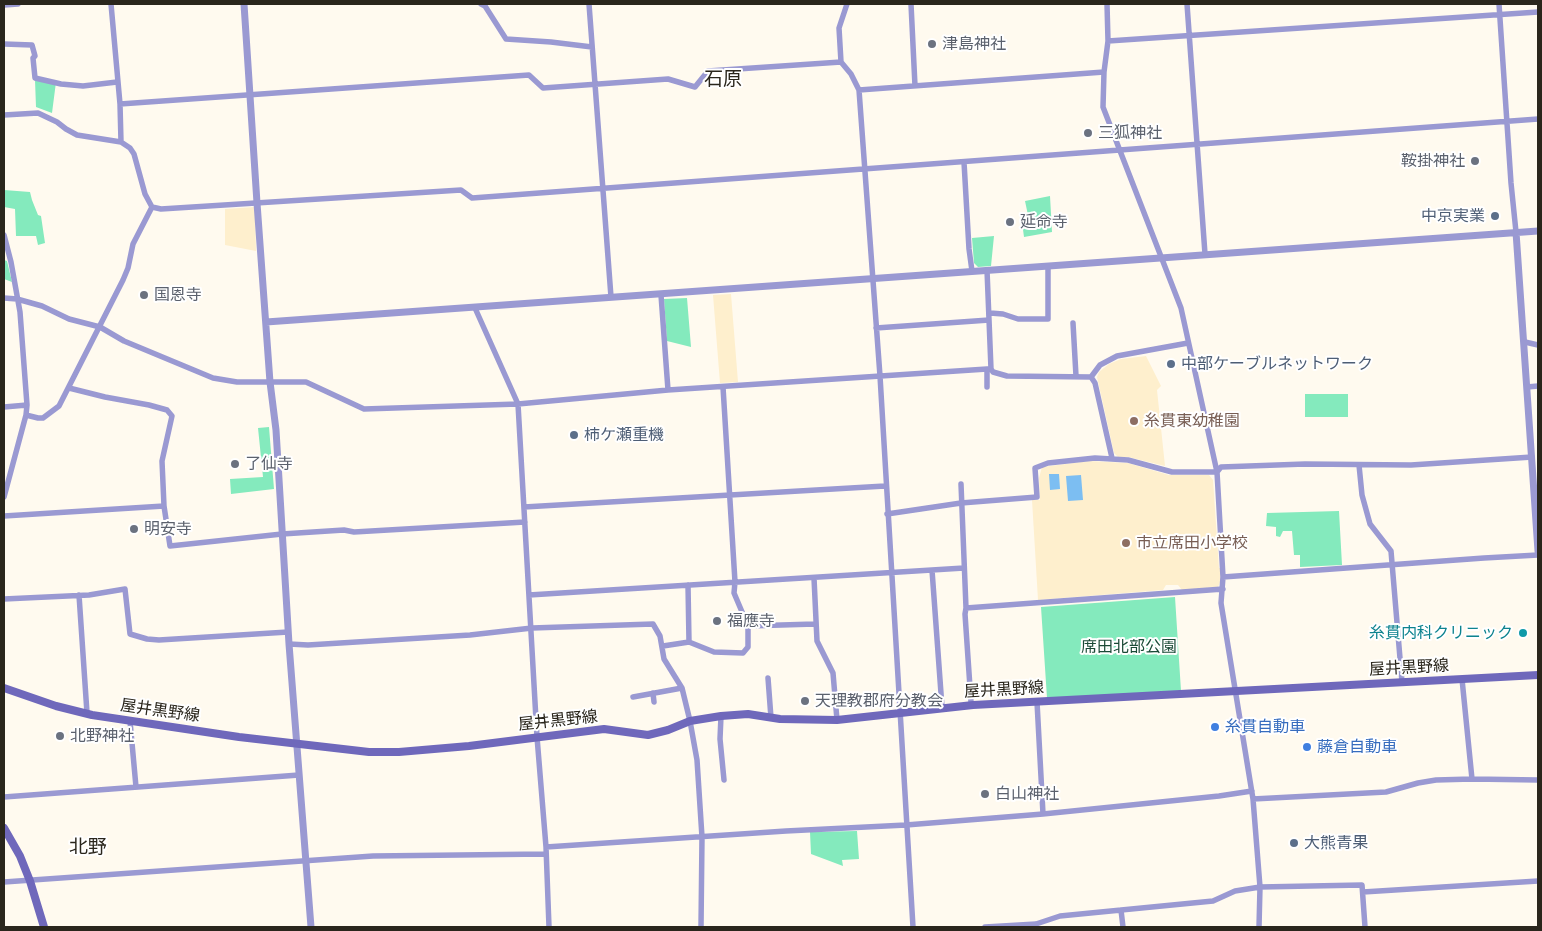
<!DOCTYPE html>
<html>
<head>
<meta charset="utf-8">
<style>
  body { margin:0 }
  #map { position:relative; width:1542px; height:931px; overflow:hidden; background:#fffaef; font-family:"Open Sans",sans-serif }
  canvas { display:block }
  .frame { position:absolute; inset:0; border:5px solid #2a261c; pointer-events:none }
</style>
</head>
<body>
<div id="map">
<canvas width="1542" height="931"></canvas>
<div class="frame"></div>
</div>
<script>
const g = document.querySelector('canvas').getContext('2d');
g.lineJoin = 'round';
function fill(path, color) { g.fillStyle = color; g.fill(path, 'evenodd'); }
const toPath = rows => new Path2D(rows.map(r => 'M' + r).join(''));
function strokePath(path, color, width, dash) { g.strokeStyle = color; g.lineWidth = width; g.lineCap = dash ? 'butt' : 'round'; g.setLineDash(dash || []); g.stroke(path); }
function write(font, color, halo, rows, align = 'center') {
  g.font = font + ' "Open Sans","Noto Sans JP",sans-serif'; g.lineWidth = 4; g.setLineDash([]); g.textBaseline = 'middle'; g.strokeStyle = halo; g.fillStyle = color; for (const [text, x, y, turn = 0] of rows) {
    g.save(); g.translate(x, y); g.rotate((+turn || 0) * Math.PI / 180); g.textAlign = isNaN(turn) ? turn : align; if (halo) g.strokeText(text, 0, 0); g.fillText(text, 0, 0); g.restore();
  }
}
fill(toPath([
  [255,207,256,251,225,245,225,209],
  [731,294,738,382,720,383,713,295],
  [1146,356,1161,386,1157,390,1165,466,1128,457,1118,457,1114,453,1097,377,1099,372,1109,364,1121,359],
  [1089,461,1128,463,1169,475,1209,475,1213,480,1219,568,1220,568,1221,580,1218,587,1182,590,1178,585,1166,585,1163,590,1038,600,1032,500,1040,500,1039,478,1042,467]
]), '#feefcd');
fill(toPath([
  [35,80,56,82,52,113,36,107],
  [4,190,30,192,32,200,38,215,41,216,45,243,38,245,36,236,16,236,15,209,4,207],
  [1050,196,1052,232,1024,237,1022,222,1029,220,1025,201],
  [994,236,991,266,978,267,974,263,972,238],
  [4,260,7,261,12,282,4,279],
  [687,298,691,347,667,341,664,299],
  [1305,394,1348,394,1348,417,1305,417],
  [269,427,274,489,231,494,230,479,263,477,258,428],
  [1339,511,1342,565,1300,567,1300,555,1294,555,1292,531,1283,531,1280,537,1276,536,1276,527,1266,526,1267,513],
  [1175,597,1181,691,1047,698,1041,607],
  [857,831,859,859,842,860,843,866,811,854,810,832]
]), '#84eabd');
fill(toPath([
  [1049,474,1059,474,1060,489,1050,490],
  [1081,475,1083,500,1068,501,1066,476]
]), '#7cbef2');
strokePath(toPath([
  [111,4,120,104,121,142],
  [481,4,485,6,506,39,551,42,592,47],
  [589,4,611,297],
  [847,4,839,28,841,62,851,74,859,90,880,376,913,927],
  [911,4,915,86],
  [1107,4,1108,41,1104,72,1103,107,1181,308,1217,472,1223,577,1221,603,1253,799,1260,887,1259,927],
  [1187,4,1205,254],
  [1499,4,1511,183,1516,232],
  [4,5,18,4],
  [1108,41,1538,12],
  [4,44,32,45,35,56,33,58,35,78,61,84,83,86,117,82],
  [859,90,1104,72],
  [120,104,529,75,543,88,668,79,695,87,708,71,841,62],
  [4,115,38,113,57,122,66,129,77,135,121,142,130,148,134,154,145,194,152,207],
  [964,162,969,249,972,271],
  [152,207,161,209,461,190,472,198,1538,119],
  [4,235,11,262,20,312,27,405,26,415,4,497],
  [987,270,991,369],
  [661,295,668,390],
  [4,298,17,299,42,306,69,319,100,327,124,341,213,378,237,382,306,382,364,409,518,404,668,390,987,369,991,369,993,372,1007,376,1091,377],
  [475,308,518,404,537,737,546,847,549,927],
  [990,313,1003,314,1018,319,1048,319,1048,266],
  [1073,323,1076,376],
  [876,328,989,320],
  [1525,342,1538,345],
  [987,369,987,387],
  [1091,377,1100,365,1117,356,1188,343],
  [1091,377,1095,383,1112,458],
  [1527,387,1538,386],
  [69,388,105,397,149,405,167,410,172,416,162,461,164,506,170,546,282,534,344,530,354,532,525,522],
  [4,407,27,405],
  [26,415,38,418,43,418,59,406,123,280,128,268,133,244,152,207],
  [1359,465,1362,495,1370,524,1391,551,1402,682],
  [961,484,966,608,965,614,971,702,973,705],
  [524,507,885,486],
  [887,514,961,503,1037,497,1035,468,1048,463,1095,458,1128,460,1172,472,1217,472,1221,467,1305,464,1411,465,1532,457],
  [4,516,164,506],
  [932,570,942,707],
  [1223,577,1484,558,1538,555],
  [814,578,817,641,833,673,837,720],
  [688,585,689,642,714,652,743,653,748,647,748,626,734,593,735,582,723,387],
  [79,595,87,713],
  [529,595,964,568],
  [4,599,89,595,125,589,130,634,147,639,159,640,288,632],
  [966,608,1223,589],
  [748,626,815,624],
  [289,644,308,645,470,635,532,628,653,624,660,636,664,659,682,688,690,721,697,760,702,837,701,927],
  [663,646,689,642],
  [768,678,771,718],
  [1462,679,1472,779],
  [653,693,654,702],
  [633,697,682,688],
  [1037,702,1043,814],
  [721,716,720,739,724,780],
  [130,721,136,787],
  [4,797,299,775],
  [1253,799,1386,792,1418,783,1436,780,1472,779,1538,780],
  [546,847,786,831,906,825,1043,814,1219,796,1252,791],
  [4,882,373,856,546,854],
  [1363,892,1538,881],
  [1121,910,1123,927],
  [985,927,1036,924,1060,916,1213,901,1235,891,1260,887,1362,885,1365,927]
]), '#9a99d2', 5.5);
strokePath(toPath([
  [244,4,257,203,270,382,276,430,289,644,311,927],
  [1516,232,1538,551],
  [266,322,1538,231]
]), '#9a99d2', 7);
strokePath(toPath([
  [4,688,56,706,92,715,239,737,369,752,399,752,469,746,604,729,648,735,668,730,690,721,721,716,748,714,780,719,837,720,973,705,1538,675],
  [4,828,20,856,30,881,44,927]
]), '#6f68bb', 8);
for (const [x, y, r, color] of [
  [932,44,5,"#6b7280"],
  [1088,133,5,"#6b7280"],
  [1475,161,5,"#6b7280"],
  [1495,216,5,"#5c6f8a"],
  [1010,222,5,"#6b7280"],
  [144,295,5,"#6b7280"],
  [1171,364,5,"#5c6f8a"],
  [1134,421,5,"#8d6e63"],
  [574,435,5,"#5c6f8a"],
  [235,464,5,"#6b7280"],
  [134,529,5,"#6b7280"],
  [1126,543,5,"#8d6e63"],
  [717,621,5,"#6b7280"],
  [1523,633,5,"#0f9aa8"],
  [805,701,5,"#6b7280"],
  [1215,727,5,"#3f7fe0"],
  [60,736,5,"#6b7280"],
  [1307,747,5,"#3f7fe0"],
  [985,794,5,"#6b7280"],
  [1294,843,5,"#5c6f8a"]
]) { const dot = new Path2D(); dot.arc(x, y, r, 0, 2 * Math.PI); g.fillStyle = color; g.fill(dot); strokePath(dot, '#fff', 2); }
write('16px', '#5b616d', '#fff', [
  ["津島神社",942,44],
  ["三狐神社",1098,133],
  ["鞍掛神社",1465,161,"right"],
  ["延命寺",1020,222],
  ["国恩寺",154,295],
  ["了仙寺",245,464],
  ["明安寺",144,529],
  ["福應寺",727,621],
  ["天理教郡府分教会",815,701],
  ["北野神社",70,736],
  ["白山神社",995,794]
], 'left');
write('16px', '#4e5e75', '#fff', [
  ["中京実業",1485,216,"right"],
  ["中部ケーブルネットワーク",1181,364],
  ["柿ケ瀬重機",584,435],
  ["大熊青果",1304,843]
], 'left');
write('16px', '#785e54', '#fff', [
  ["糸貫東幼稚園",1144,421],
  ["市立席田小学校",1136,543]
], 'left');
write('16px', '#0d838f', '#fff', [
  ["糸貫内科クリニック",1513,633]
], 'right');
write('16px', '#1a4a36', '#fff', [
  ["席田北部公園",1129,647]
]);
write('16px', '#2a261c', '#fff', [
  ["屋井黒野線",1409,668,-3],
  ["屋井黒野線",1004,690,-3],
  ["屋井黒野線",160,711,8],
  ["屋井黒野線",558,721,-6]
]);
write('16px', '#366cbe', '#fff', [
  ["糸貫自動車",1225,727],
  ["藤倉自動車",1317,747]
], 'left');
write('19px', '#2a261c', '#fff', [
  ["石原",723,80],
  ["北野",88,848]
]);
</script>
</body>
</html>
